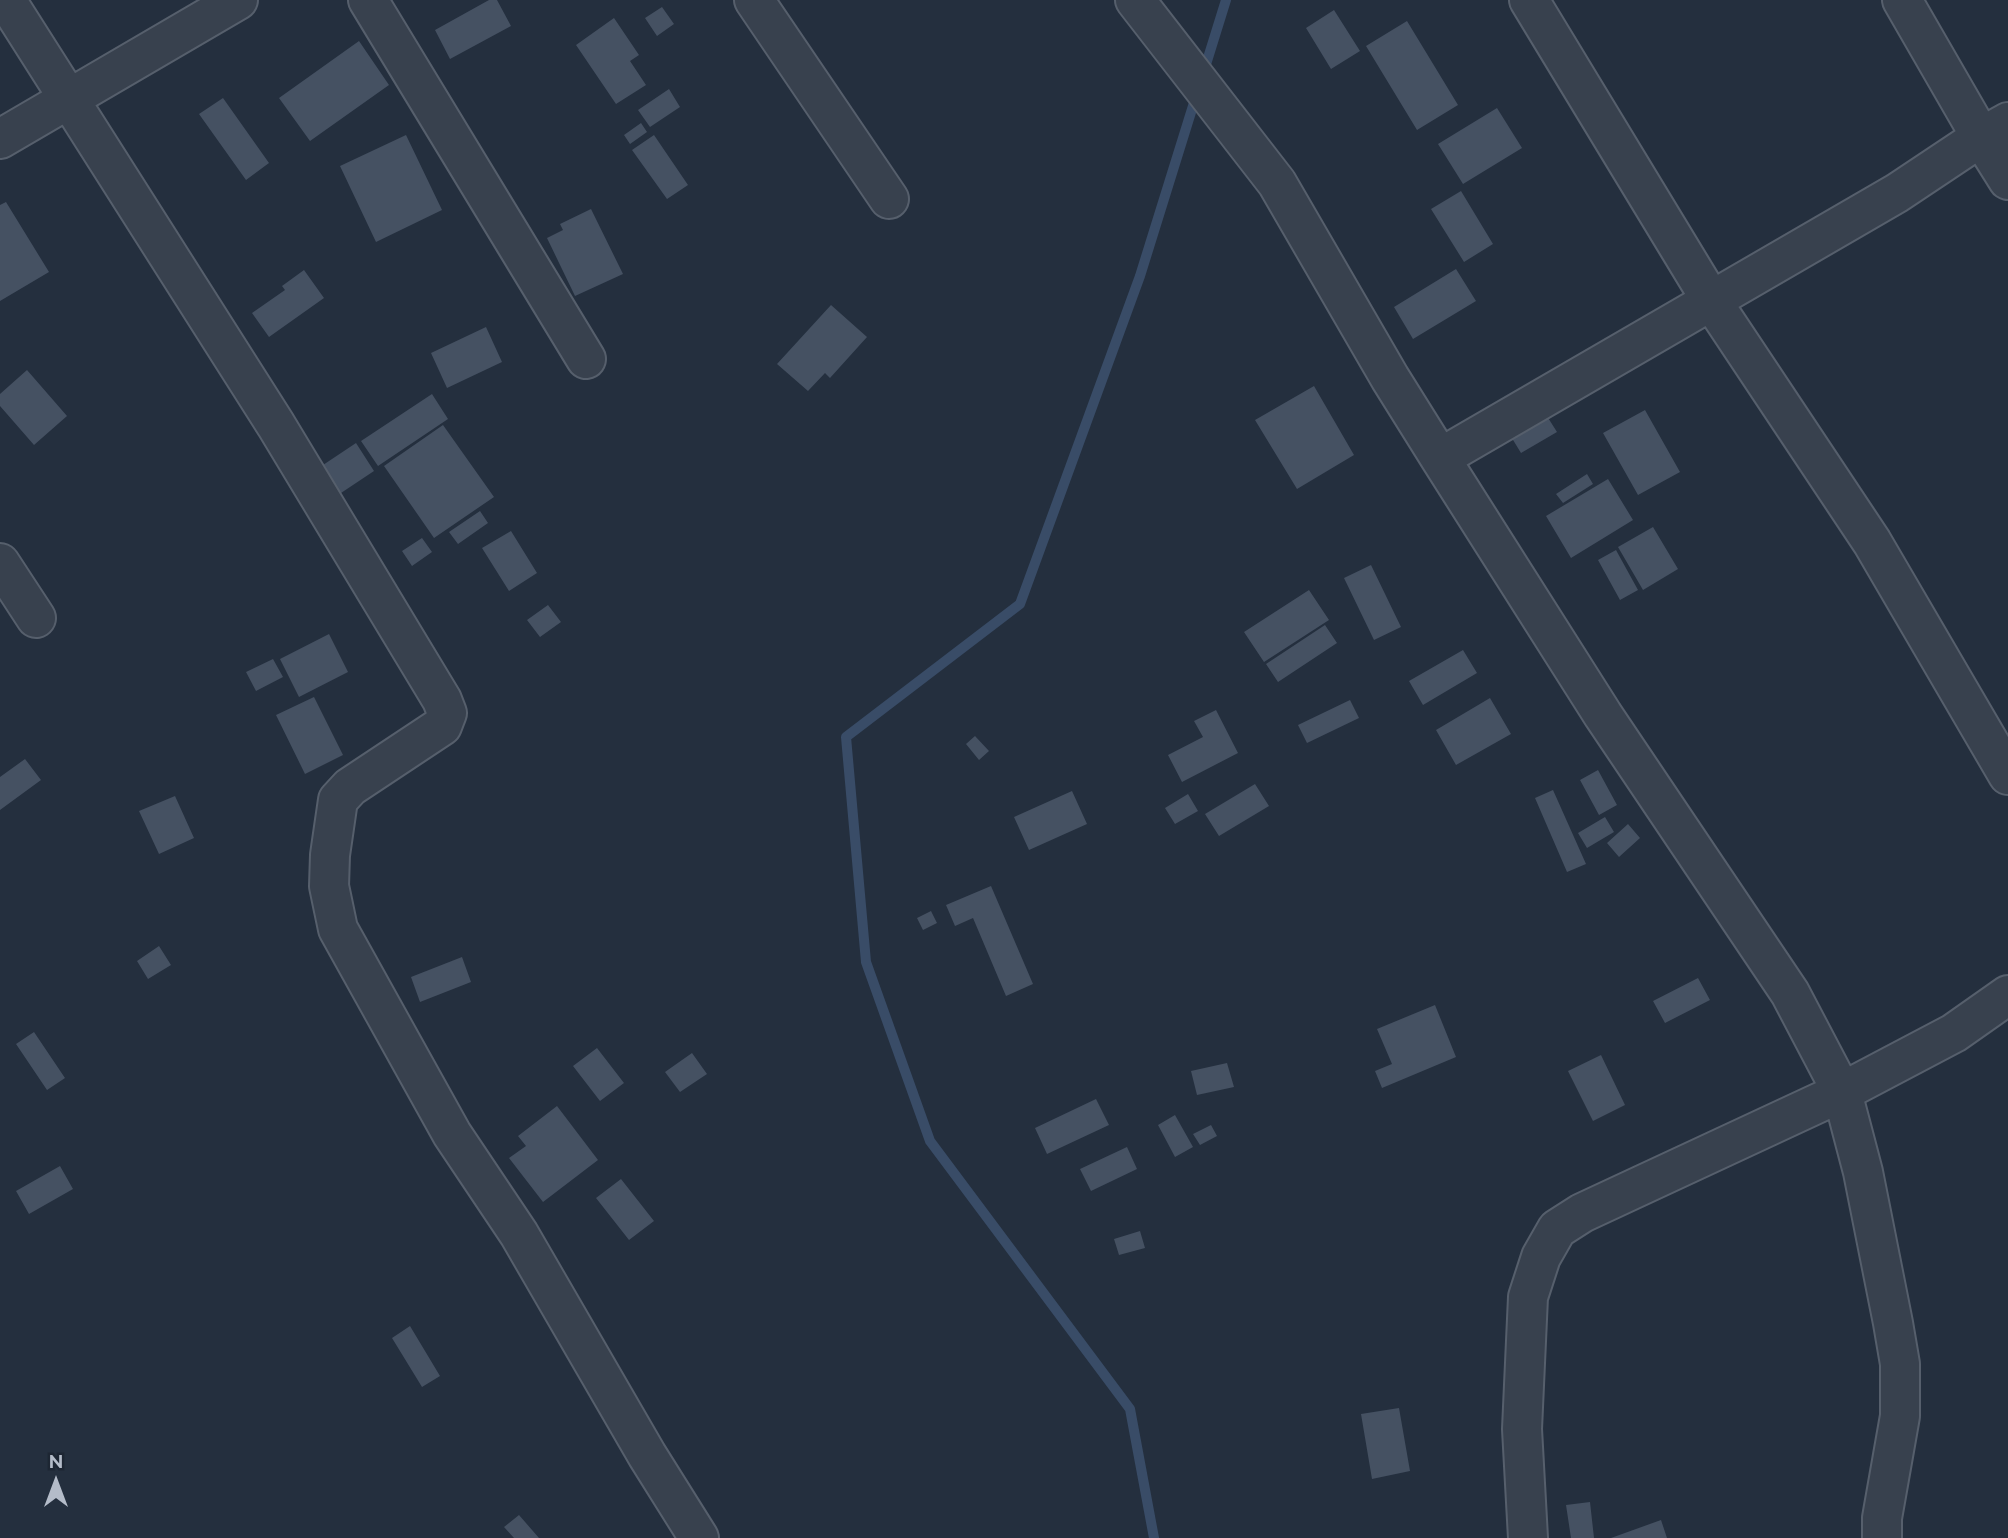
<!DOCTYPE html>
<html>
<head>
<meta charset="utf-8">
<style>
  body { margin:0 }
  #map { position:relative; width:2008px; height:1538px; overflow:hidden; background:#242f3e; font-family:Raleway,sans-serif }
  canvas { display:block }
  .north { position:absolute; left:21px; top:1447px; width:70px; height:70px; -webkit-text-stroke:5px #1d2633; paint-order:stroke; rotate:0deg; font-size:19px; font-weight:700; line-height:28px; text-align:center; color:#b4bcc9 }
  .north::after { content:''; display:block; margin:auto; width:24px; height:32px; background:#b4bcc9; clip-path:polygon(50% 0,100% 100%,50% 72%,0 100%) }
</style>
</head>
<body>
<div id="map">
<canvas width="2008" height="1538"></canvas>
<div class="north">N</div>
</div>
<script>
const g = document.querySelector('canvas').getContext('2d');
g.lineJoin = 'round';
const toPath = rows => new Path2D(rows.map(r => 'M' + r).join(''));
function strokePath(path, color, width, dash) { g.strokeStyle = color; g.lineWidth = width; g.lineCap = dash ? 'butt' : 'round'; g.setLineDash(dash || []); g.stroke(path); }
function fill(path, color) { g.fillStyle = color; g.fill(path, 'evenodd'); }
strokePath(toPath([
  [1203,74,1226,0],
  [1154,1538,1130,1409,930,1141,866,962,846,737,1020,604,1140,276,1197,93]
]), '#394c67', 10);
fill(toPath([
  [489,0,497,0,511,26,450,59,435,30],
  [662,7,674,24,657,36,645,18],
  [1334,10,1360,51,1331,69,1306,28],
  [614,18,639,55,630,61,646,85,616,104,576,45],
  [1407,21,1458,105,1417,130,1366,46],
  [359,41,389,85,310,141,279,98],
  [669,89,680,107,650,127,638,110],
  [223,98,269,163,246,180,199,114],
  [1497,108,1522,148,1463,184,1438,144],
  [641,123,647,132,630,144,624,135],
  [406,135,442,210,376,242,340,166],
  [654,135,688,185,667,199,632,150],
  [1461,191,1493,244,1464,262,1431,209],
  [6,202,49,272,0,301,0,205],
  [591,209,623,274,575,296,547,238,563,230,560,224],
  [1456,269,1476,301,1413,339,1394,307],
  [304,270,324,298,269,337,252,313,285,290,282,286],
  [831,305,867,337,830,378,825,373,808,391,777,364],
  [486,327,502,362,447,388,431,353],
  [27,370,67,416,34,445,0,406,0,394],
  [1314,386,1354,455,1297,489,1255,420],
  [432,394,448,419,378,466,361,441],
  [1645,410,1680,472,1638,495,1603,433],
  [1545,413,1557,432,1521,453,1510,435],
  [443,425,494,497,434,538,384,466],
  [356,443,374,471,335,497,317,469],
  [1587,474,1593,484,1563,503,1556,494],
  [1608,479,1633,520,1571,558,1546,516],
  [480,511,488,523,458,544,449,532],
  [1653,527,1678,569,1643,590,1618,547],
  [511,531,537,573,509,591,482,548],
  [422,538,432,552,412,566,402,551],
  [1616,550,1638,590,1620,600,1598,560],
  [1371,565,1401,627,1374,640,1344,578],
  [1309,590,1329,620,1264,662,1244,632],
  [548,605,561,622,540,637,527,620],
  [1325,625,1337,643,1278,682,1266,664],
  [329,634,348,672,299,697,280,659],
  [1463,650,1477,673,1423,705,1409,681],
  [273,659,283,677,256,691,246,672],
  [314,697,343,755,305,774,276,715],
  [1490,698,1511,734,1456,765,1436,730],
  [1350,700,1359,718,1307,743,1298,725],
  [1216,710,1238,753,1182,782,1168,755,1203,737,1194,721],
  [975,736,989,751,979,760,966,744],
  [25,759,41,780,0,810,0,777],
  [1598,770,1617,805,1599,815,1580,780],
  [1255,784,1269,806,1219,836,1205,814],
  [1553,790,1586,864,1567,872,1535,798],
  [1072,791,1087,824,1029,850,1014,817],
  [1188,794,1198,811,1175,824,1165,808],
  [175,796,194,838,159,854,139,811],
  [1605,817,1614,832,1587,848,1578,833],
  [1628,824,1640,838,1619,857,1607,843],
  [991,886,1033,984,1006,996,973,918,955,926,946,905],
  [931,911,937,923,923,930,917,918],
  [159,946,171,965,148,979,137,961],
  [462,957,471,982,420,1002,411,977],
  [1698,978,1710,1000,1665,1023,1653,1001],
  [1435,1005,1456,1057,1382,1088,1375,1071,1392,1064,1377,1029],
  [34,1032,65,1078,47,1090,16,1044],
  [597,1048,624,1083,600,1101,573,1066],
  [692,1053,707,1074,680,1092,665,1072],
  [1601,1055,1625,1105,1593,1121,1568,1071],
  [1227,1063,1234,1087,1197,1095,1191,1071],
  [1096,1099,1109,1125,1047,1154,1035,1128],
  [557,1106,598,1160,543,1202,509,1158,526,1146,518,1136],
  [1175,1115,1193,1147,1175,1157,1158,1125],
  [1211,1125,1217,1136,1200,1145,1193,1134],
  [1127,1147,1137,1169,1091,1191,1080,1169],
  [60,1166,73,1189,29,1214,16,1191],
  [621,1179,654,1221,629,1240,596,1198],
  [1140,1231,1145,1248,1119,1255,1114,1239],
  [410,1326,440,1376,422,1387,392,1338],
  [1399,1408,1410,1471,1372,1479,1361,1414],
  [1590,1502,1594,1538,1571,1538,1566,1505],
  [519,1515,539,1538,514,1538,504,1527],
  [1661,1520,1667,1538,1611,1538]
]), '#455162');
const minor = toPath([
  [6,0,276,425,442,700,447,713,442,726,350,787,338,800,330,855,329,886,338,929,452,1134,519,1234,647,1455,699,1538],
  [368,0,586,359],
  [754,0,889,199],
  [1135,0,1277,183,1390,378,1440,458,1603,715,1790,993,1842,1092,1863,1172,1893,1323,1900,1364,1900,1416,1882,1518,1882,1538],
  [1529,0,1711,300,1872,542,2008,775],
  [1902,0,1981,137,2008,180],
  [0,139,238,0],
  [1440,458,1897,193,1981,137,2008,122],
  [0,563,36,618],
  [1528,1538,1522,1429,1528,1297,1541,1257,1557,1229,1582,1213,1842,1092,1954,1033,2008,995]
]);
strokePath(minor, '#565f6c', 42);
strokePath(minor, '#38414e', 38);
</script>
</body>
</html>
